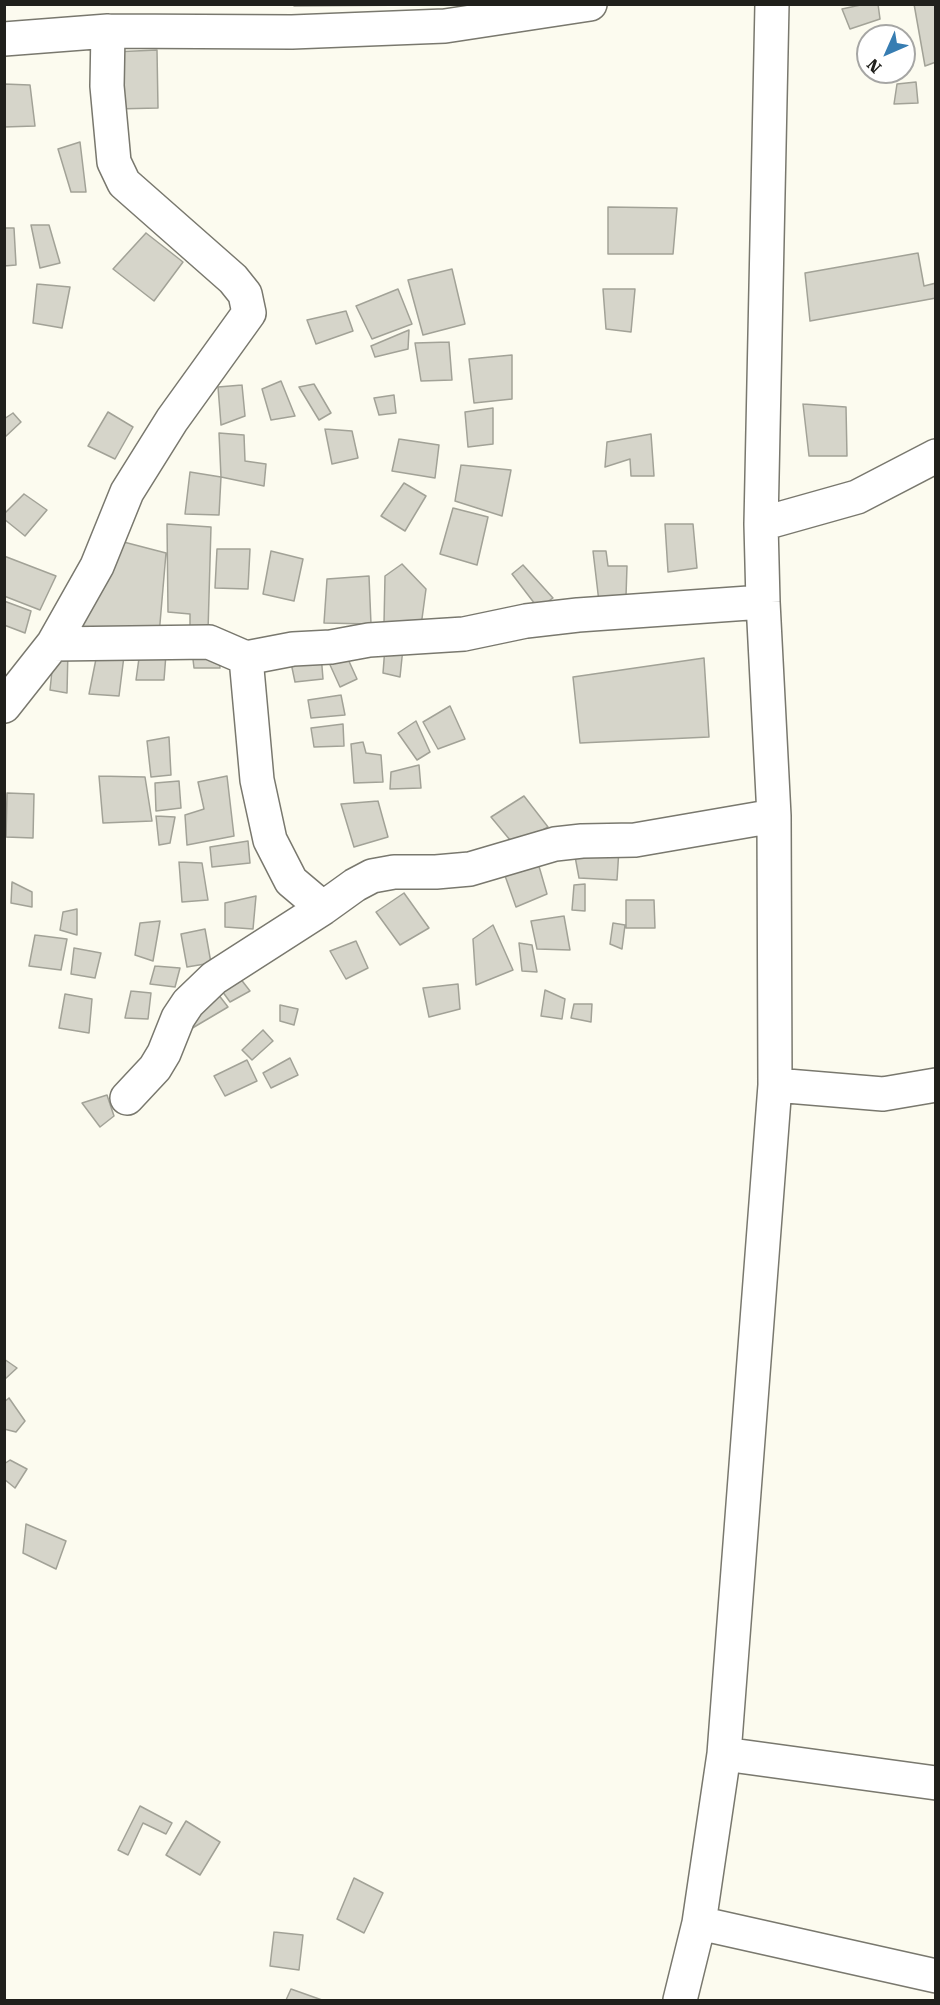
<!DOCTYPE html>
<html>
<head>
<meta charset="utf-8">
<style>
  body { margin:0 }
  #map { position:relative; width:940px; height:2005px; overflow:hidden; background:#fcfbef; font-family:"Roboto Serif",serif }
  canvas { display:block }
  .frame { position:absolute; inset:0; border:6px solid #20201c; pointer-events:none }
  .north { position:absolute; left:856px; top:24px; width:60px; height:60px; box-sizing:border-box; background:#fff; border:2px solid #a6a6a4; border-radius:50%; rotate:225deg; font-size:16px; font-weight:700; line-height:24px; text-align:center; color:#20201c }
  .north::after { content:''; display:block; margin:auto; width:21px; height:27px; background:#377db2; clip-path:polygon(50% 0,100% 100%,50% 72%,0 100%) }
</style>
</head>
<body>
<div id="map">
<canvas width="940" height="2005"></canvas>
<div class="frame"></div>
<div class="north">N</div>
</div>
<script>
const g = document.querySelector('canvas').getContext('2d');
g.lineJoin = 'round';
function fill(path, color) { g.fillStyle = color; g.fill(path, 'evenodd'); }
const toPath = rows => new Path2D(rows.map(r => 'M' + r).join(''));
function strokePath(path, color, width, dash) { g.strokeStyle = color; g.lineWidth = width; g.lineCap = dash ? 'butt' : 'round'; g.setLineDash(dash || []); g.stroke(path); }
const building = toPath([
  [294,4,423,4,423,5,294,6,294,4],
  [865,4,878,4,880,19,850,29,842,9,865,4],
  [914,4,936,4,936,62,925,66,914,4],
  [157,50,158,108,115,109,113,52,157,50],
  [916,82,918,103,894,104,897,84,916,82],
  [4,84,30,85,35,126,4,127,4,84],
  [80,142,86,192,71,192,58,149,80,142],
  [608,207,677,208,673,254,608,254,608,207],
  [31,225,49,225,60,263,40,268,31,225],
  [4,228,14,228,16,265,4,266,4,228],
  [146,233,183,262,154,301,113,269,146,233],
  [918,253,924,286,936,283,936,298,810,321,805,273,918,253],
  [452,269,465,324,423,335,408,280,452,269],
  [37,284,70,287,62,328,33,323,37,284],
  [398,289,412,324,372,339,356,306,398,289],
  [603,289,635,289,631,332,606,329,603,289],
  [346,311,353,331,316,344,307,320,346,311],
  [409,330,408,349,375,357,371,346,409,330],
  [449,342,452,380,421,381,415,343,449,342],
  [512,355,512,399,474,403,469,359,512,355],
  [281,381,295,416,271,420,262,389,281,381],
  [314,384,331,413,319,420,299,387,314,384],
  [242,385,245,416,221,425,218,387,242,385],
  [394,395,396,413,379,415,374,398,394,395],
  [803,404,846,407,847,456,809,456,803,404],
  [493,408,493,444,468,447,465,412,493,408],
  [108,412,133,427,115,459,88,446,108,412],
  [13,413,21,422,4,438,4,419,13,413],
  [325,429,352,431,358,458,332,464,325,429],
  [219,433,244,435,245,461,266,464,264,486,221,477,219,433],
  [651,434,654,476,631,476,630,459,605,467,607,442,651,434],
  [399,439,439,445,435,478,392,471,399,439],
  [461,465,511,470,502,516,455,501,461,465],
  [190,472,221,477,219,515,185,514,190,472],
  [404,483,426,496,405,531,381,516,404,483],
  [24,494,47,510,25,536,4,519,4,514,24,494],
  [453,508,488,517,477,565,440,554,453,508],
  [167,524,211,527,208,631,190,632,190,614,168,612,167,524],
  [665,524,693,524,697,568,668,572,665,524],
  [116,540,166,553,159,635,71,636,116,540],
  [217,549,250,549,248,589,215,588,217,549],
  [271,551,303,559,294,601,263,594,271,551],
  [593,551,606,551,608,566,627,566,626,596,599,602,593,551],
  [4,556,56,576,40,610,4,596,4,556],
  [402,564,426,589,421,626,384,623,385,576,402,564],
  [523,565,553,598,538,608,512,574,523,565],
  [369,576,371,624,324,623,327,579,369,576],
  [4,601,31,611,25,633,4,625,4,601],
  [191,642,218,649,220,668,194,668,191,642],
  [385,647,403,648,400,677,383,673,385,647],
  [125,648,119,696,89,694,98,649,125,648],
  [343,648,357,679,340,687,326,656,343,648],
  [68,649,67,693,50,690,54,651,68,649],
  [140,651,166,654,164,680,136,680,140,651],
  [321,654,323,679,295,682,290,658,321,654],
  [704,658,709,737,580,743,573,677,704,658],
  [341,695,345,715,311,718,308,700,341,695],
  [450,706,465,739,438,749,423,722,450,706],
  [416,721,430,752,417,760,398,733,416,721],
  [343,724,344,746,314,747,311,728,343,724],
  [169,737,171,775,151,777,147,741,169,737],
  [363,742,366,753,381,755,383,782,354,783,351,744,363,742],
  [419,765,421,788,390,789,391,772,419,765],
  [99,776,145,777,152,821,103,823,99,776],
  [227,776,234,836,187,845,185,815,204,809,198,782,227,776],
  [179,781,181,808,156,811,155,783,179,781],
  [7,793,34,794,33,838,6,837,7,793],
  [524,796,548,827,515,846,491,817,524,796],
  [378,801,388,837,354,847,341,804,378,801],
  [156,816,175,817,170,843,159,845,156,816],
  [248,841,250,863,212,867,210,847,248,841],
  [619,849,617,880,579,878,574,851,619,849],
  [536,856,547,894,516,907,503,870,536,856],
  [179,862,202,863,208,900,182,902,179,862],
  [12,882,32,892,32,907,11,903,12,882],
  [585,884,585,911,572,910,574,885,585,884],
  [404,893,429,928,400,945,376,912,404,893],
  [256,896,253,929,225,927,225,903,256,896],
  [626,900,654,900,655,928,626,928,626,900],
  [77,909,77,935,60,930,63,912,77,909],
  [564,916,570,950,537,949,531,921,564,916],
  [160,921,153,961,135,955,140,923,160,921],
  [613,923,625,925,622,949,610,944,613,923],
  [493,925,513,970,476,985,473,939,493,925],
  [205,929,211,963,187,967,181,934,205,929],
  [35,935,67,939,61,970,29,966,35,935],
  [356,941,368,968,346,979,330,951,356,941],
  [519,943,532,945,537,972,522,971,519,943],
  [74,948,101,953,95,978,71,974,74,948],
  [155,966,180,968,175,987,150,984,155,966],
  [236,973,250,991,230,1002,217,984,236,973],
  [458,984,460,1009,429,1017,423,988,458,984],
  [211,985,228,1007,184,1033,211,985],
  [545,990,565,999,562,1019,541,1016,545,990],
  [131,991,151,993,148,1019,125,1018,131,991],
  [65,994,92,999,89,1033,59,1028,65,994],
  [574,1004,592,1004,591,1022,571,1018,574,1004],
  [280,1005,298,1009,294,1025,280,1021,280,1005],
  [263,1030,273,1041,252,1060,242,1050,263,1030],
  [290,1058,298,1075,271,1088,263,1073,290,1058],
  [247,1060,257,1081,225,1096,214,1076,247,1060],
  [107,1095,114,1116,100,1127,82,1103,107,1095],
  [4,1359,17,1368,4,1380,4,1359],
  [9,1398,25,1421,16,1432,4,1429,4,1402,9,1398],
  [10,1460,27,1469,15,1488,4,1479,4,1464,10,1460],
  [26,1524,66,1541,56,1569,23,1553,26,1524],
  [140,1806,172,1823,166,1834,143,1823,128,1855,118,1850,140,1806],
  [186,1821,220,1842,200,1875,166,1855,186,1821],
  [354,1878,383,1893,364,1933,337,1919,354,1878],
  [274,1932,303,1935,299,1970,270,1966,274,1932],
  [291,1989,322,2000,286,2000,291,1989]
]);
fill(building, '#d6d5ca');
strokePath(building, '#a2a297', 1.5);
const minor = toPath([
  [4,39,108,31,292,32,445,26,590,4],
  [761,524,857,497,936,456],
  [53,644,209,642,246,658,293,649,331,647,369,640,464,634,526,621,578,615,763,602],
  [246,658,257,780,270,840,291,881,323,908],
  [4,706,53,644,97,566,127,492,172,420,249,313,245,294,233,279,124,183,114,162,107,86,108,31],
  [775,1085,883,1094,936,1085],
  [127,1098,155,1068,164,1053,178,1018,188,1003,214,978,323,908,355,885,372,876,394,872,436,872,470,869,555,844,582,841,635,840,774,816],
  [724,1754,936,1783],
  [699,1923,936,1976],
  [680,2000,699,1923,724,1754,775,1085,774,816,763,602,761,524,772,4]
]);
strokePath(minor, '#79786e', 36);
strokePath(minor, '#fff', 33);
</script>
</body>
</html>
